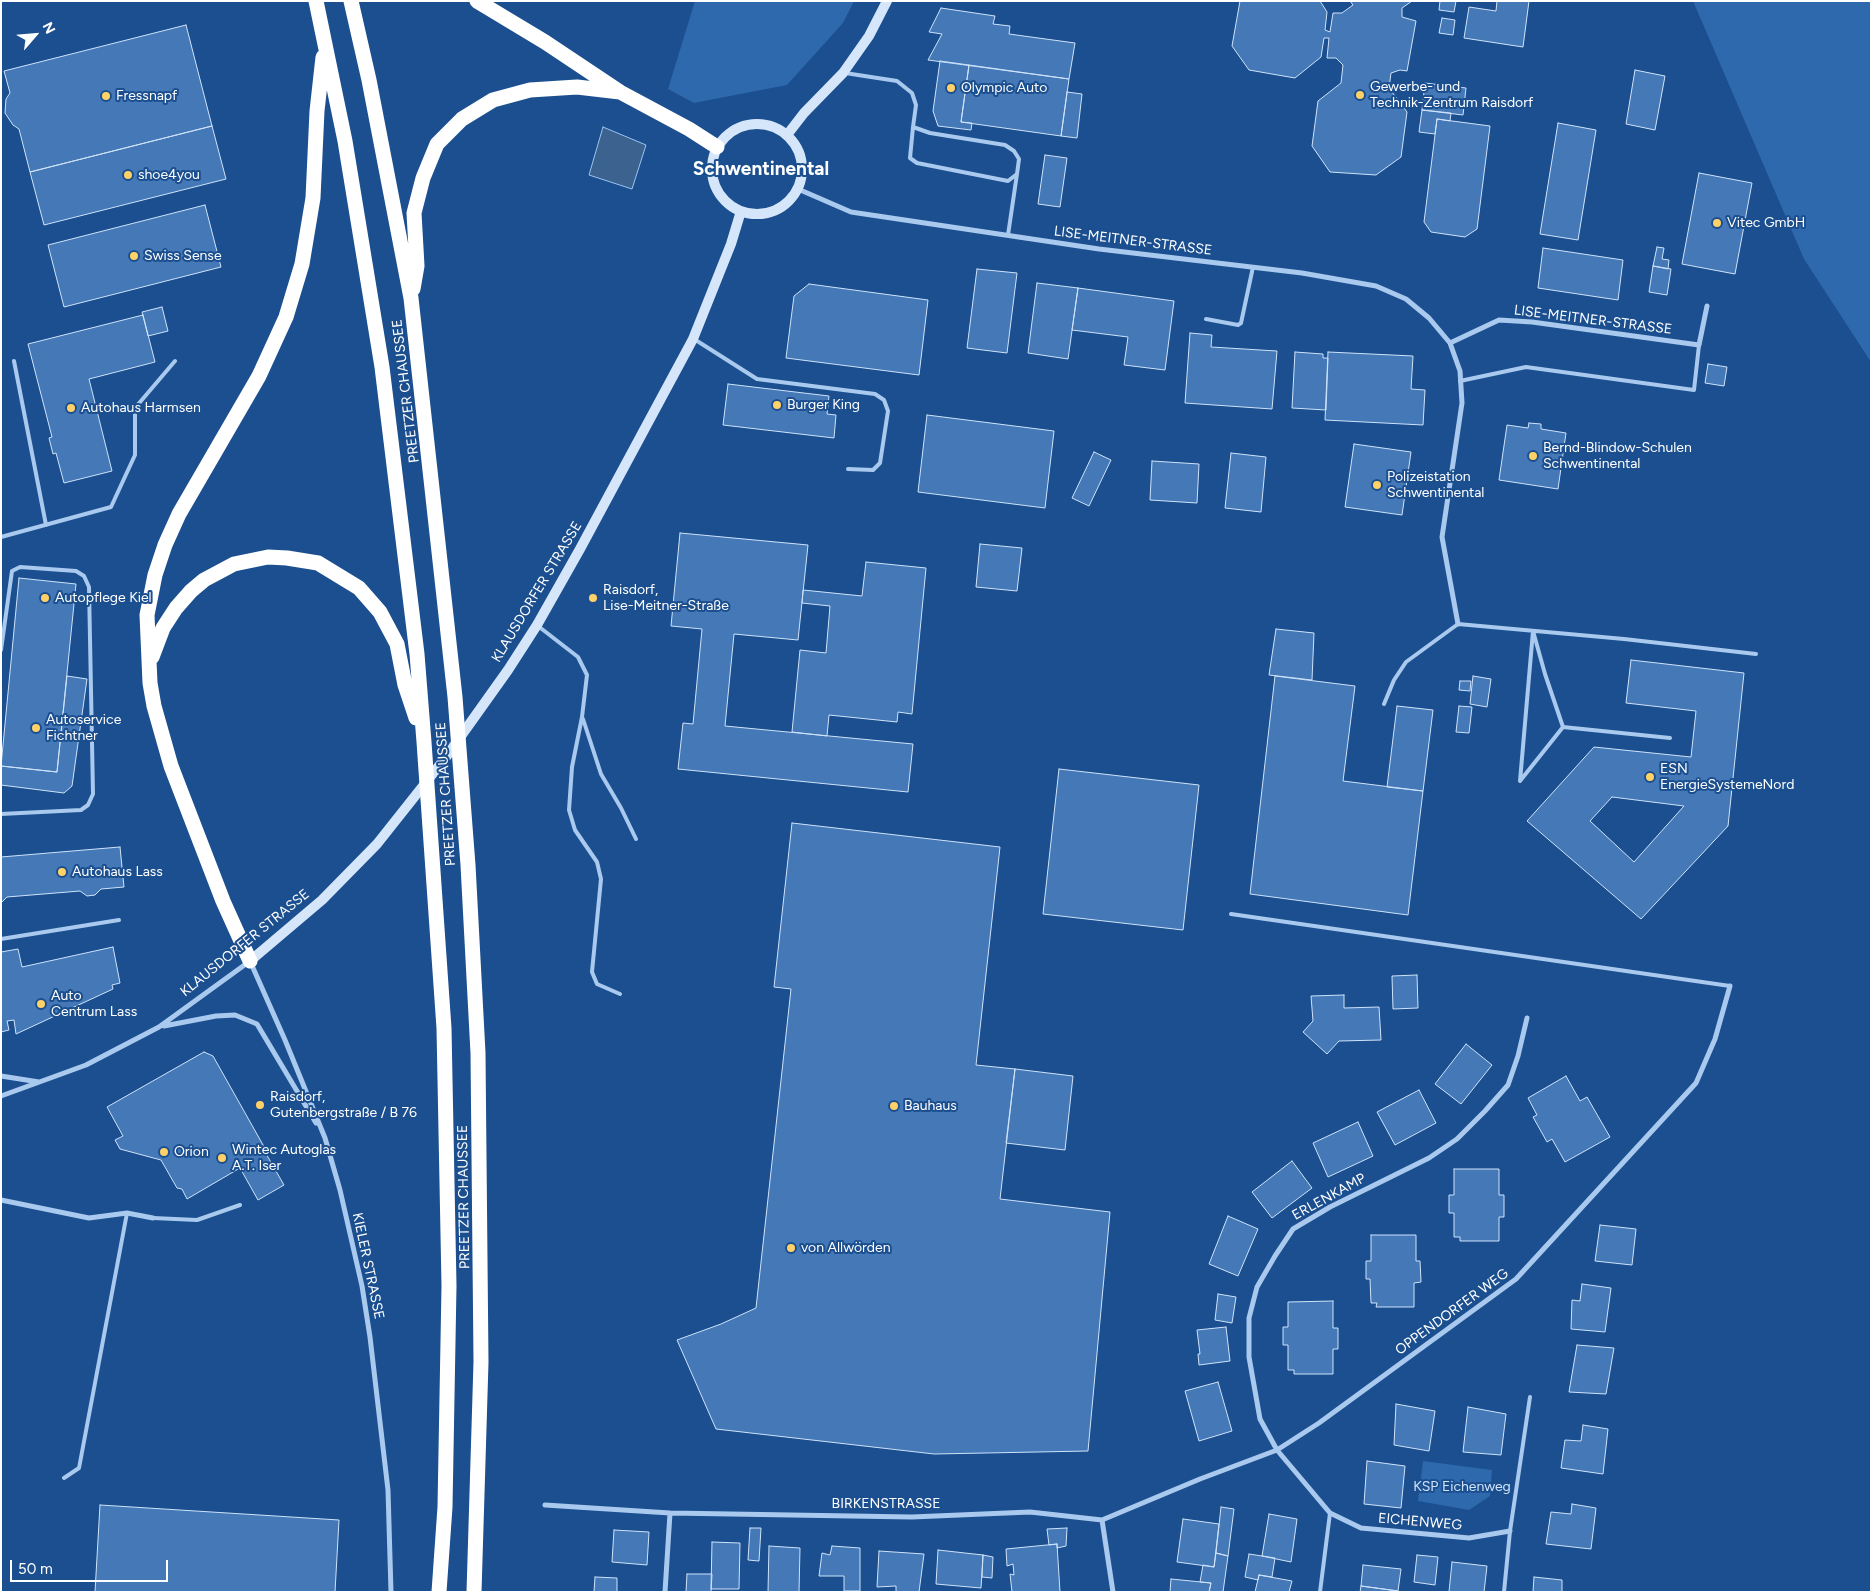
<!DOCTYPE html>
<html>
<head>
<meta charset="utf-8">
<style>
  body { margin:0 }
  #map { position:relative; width:1872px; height:1593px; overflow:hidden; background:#1b4f8f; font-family:Figtree,sans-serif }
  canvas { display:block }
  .frame { position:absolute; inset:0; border:2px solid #fff; pointer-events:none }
  .north { position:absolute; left:10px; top:10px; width:50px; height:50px; -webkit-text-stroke:4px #1b4f8f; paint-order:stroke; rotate:63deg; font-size:14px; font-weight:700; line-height:20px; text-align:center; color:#fff }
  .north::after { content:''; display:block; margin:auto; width:18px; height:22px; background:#fff; clip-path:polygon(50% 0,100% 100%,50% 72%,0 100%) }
  .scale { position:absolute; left:10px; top:1560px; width:158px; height:22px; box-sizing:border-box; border:2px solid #fff; border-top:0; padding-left:6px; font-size:15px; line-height:18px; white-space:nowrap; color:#fff; -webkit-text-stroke:4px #1b4f8f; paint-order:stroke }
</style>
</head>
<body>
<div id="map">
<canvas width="1872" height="1593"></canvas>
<div class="frame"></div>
<div class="north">N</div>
<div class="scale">50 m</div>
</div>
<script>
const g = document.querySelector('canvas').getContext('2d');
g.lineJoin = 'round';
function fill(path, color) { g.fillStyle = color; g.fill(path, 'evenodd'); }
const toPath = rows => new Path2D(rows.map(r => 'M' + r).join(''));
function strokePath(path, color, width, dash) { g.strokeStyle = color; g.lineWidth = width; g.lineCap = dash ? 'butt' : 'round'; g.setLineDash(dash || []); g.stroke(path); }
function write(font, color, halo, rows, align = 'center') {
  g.font = font + ' Figtree,sans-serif'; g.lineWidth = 4; g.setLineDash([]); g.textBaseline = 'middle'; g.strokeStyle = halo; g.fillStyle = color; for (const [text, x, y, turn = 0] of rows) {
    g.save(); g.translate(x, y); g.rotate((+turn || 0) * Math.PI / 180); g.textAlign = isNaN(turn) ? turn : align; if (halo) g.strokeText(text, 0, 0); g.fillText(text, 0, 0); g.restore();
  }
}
fill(toPath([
  [695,1,854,1,843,23,787,85,694,103,668,89],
  [1693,1,1871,1,1871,362,1804,259],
  [1423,1461,1492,1470,1490,1496,1469,1510,1418,1501]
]), '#2e69ad');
const water = toPath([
  [603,127,646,145,632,189,589,175,603,127]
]);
fill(water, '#3c6290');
strokePath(water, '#9cc4f0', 1);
const building = toPath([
  [1240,1,1320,1,1327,12,1325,30,1330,32,1333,13,1342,13,1353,5,1350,1,1412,1,1402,8,1402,17,1416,21,1407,71,1400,70,1391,73,1389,88,1407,112,1401,157,1376,175,1330,172,1312,146,1318,101,1341,83,1343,65,1336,58,1327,58,1329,38,1324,38,1321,57,1295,78,1249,70,1232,46,1240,1],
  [1440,1,1456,1,1454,12,1439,10,1440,1],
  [1497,1,1529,1,1523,47,1464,38,1469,7,1496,11,1497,1],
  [941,8,995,16,993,24,1010,26,1009,34,1075,43,1069,79,928,60,942,34,929,32,941,8],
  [1442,18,1455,20,1453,35,1439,33,1442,18],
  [186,25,212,126,30,172,19,129,13,125,5,113,6,99,10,93,4,71,186,25],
  [940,61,969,65,961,122,972,123,971,130,938,126,933,111,940,61],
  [969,65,1069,79,1061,136,961,122,969,65],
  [1635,70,1665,76,1655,130,1626,124,1635,70],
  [1425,83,1466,88,1463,115,1422,110,1425,83],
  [1067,92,1082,94,1077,138,1061,136,1067,92],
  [1422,110,1451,113,1450,121,1437,119,1435,134,1419,132,1422,110],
  [1437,119,1490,126,1477,229,1465,237,1431,232,1424,222,1437,119],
  [1558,123,1596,130,1578,240,1540,234,1558,123],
  [212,126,226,179,44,225,30,172,212,126],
  [1045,155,1067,158,1060,207,1038,204,1045,155],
  [1699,173,1752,183,1735,274,1682,264,1699,173],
  [205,205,221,267,64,307,48,245,205,205],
  [1657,247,1664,248,1662,259,1669,260,1668,269,1653,266,1657,247],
  [1543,248,1623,260,1618,300,1538,288,1543,248],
  [1653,266,1671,269,1667,295,1649,292,1653,266],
  [977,269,1017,273,1007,353,967,348,977,269],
  [1037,283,1078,288,1068,359,1028,353,1037,283],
  [809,284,928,300,919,375,786,358,794,296,809,284],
  [1078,288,1174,301,1165,370,1124,365,1128,337,1072,330,1078,288],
  [162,307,168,331,148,336,142,312,162,307],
  [143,315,155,362,89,379,112,471,64,483,56,453,53,454,49,438,52,437,28,344,143,315],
  [1190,333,1212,335,1211,347,1277,351,1272,409,1185,403,1190,333],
  [1295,352,1323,354,1323,358,1328,358,1326,410,1292,408,1295,352],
  [1328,352,1413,356,1411,389,1425,390,1423,425,1325,420,1328,352],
  [1708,364,1727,367,1724,386,1705,383,1708,364],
  [728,384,829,396,827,414,836,415,834,438,723,425,728,384],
  [927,415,1054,431,1045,508,918,492,927,415],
  [1529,423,1541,424,1541,429,1566,433,1558,489,1499,480,1507,425,1528,428,1529,423],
  [1354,444,1411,452,1402,515,1345,507,1354,444],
  [1094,452,1111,460,1089,506,1072,498,1094,452],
  [1231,453,1266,457,1261,512,1225,508,1231,453],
  [1152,461,1199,464,1197,503,1150,500,1152,461],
  [680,533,808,545,798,640,734,634,725,726,913,744,908,792,678,769,683,723,693,724,702,629,671,626,680,533],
  [980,544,1022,548,1017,591,976,587,980,544],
  [866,562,926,568,912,714,898,712,897,722,829,715,827,736,792,732,800,650,826,653,830,606,802,603,803,590,862,596,866,562],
  [19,578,76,584,57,772,1,766,19,578],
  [1276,629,1314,633,1312,680,1269,675,1276,629],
  [1631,660,1744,673,1728,826,1641,919,1527,821,1594,747,1691,757,1696,711,1626,703,1631,660],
  [1612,797,1684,806,1634,862,1590,821,1612,797],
  [67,676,87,679,72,786,64,793,1,785,1,766,57,772,67,676],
  [1275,676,1355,686,1343,781,1423,791,1408,915,1250,894,1275,676],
  [1473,676,1491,679,1487,707,1470,704,1473,676],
  [1460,681,1471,681,1470,691,1459,690,1460,681],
  [1397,706,1433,710,1423,791,1387,787,1397,706],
  [1459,706,1472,707,1469,733,1456,732,1459,706],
  [1059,769,1199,785,1183,930,1043,914,1059,769],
  [792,823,1000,847,976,1065,1015,1069,1000,1199,1110,1212,1088,1451,934,1454,716,1429,677,1340,721,1324,756,1308,791,989,774,987,792,823],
  [120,847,124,887,101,889,95,895,87,896,80,891,7,897,1,903,1,857,120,847],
  [113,947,120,983,112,985,113,989,16,1034,14,1020,7,1021,9,1030,1,1032,1,952,18,949,22,967,113,947],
  [1417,975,1418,1008,1393,1009,1392,976,1417,975],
  [1344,995,1344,1008,1379,1007,1381,1040,1339,1041,1327,1054,1303,1032,1313,1021,1311,996,1344,995],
  [1466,1044,1492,1065,1461,1104,1435,1084,1466,1044],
  [204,1052,213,1056,267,1152,265,1152,284,1185,258,1200,240,1168,187,1199,182,1189,177,1188,161,1160,120,1149,115,1140,123,1136,107,1107,204,1052],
  [1015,1069,1073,1076,1065,1150,1006,1143,1015,1069],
  [1566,1076,1580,1101,1587,1097,1610,1137,1565,1162,1552,1139,1547,1142,1533,1117,1537,1115,1528,1098,1566,1076],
  [1419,1090,1436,1123,1395,1145,1377,1112,1419,1090],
  [1358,1122,1373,1156,1328,1177,1313,1143,1358,1122],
  [1292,1161,1312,1188,1272,1218,1252,1192,1292,1161],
  [1454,1169,1499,1169,1499,1195,1504,1195,1504,1217,1499,1217,1499,1241,1460,1241,1460,1237,1454,1237,1454,1213,1449,1213,1449,1195,1454,1195,1454,1169],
  [1228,1216,1258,1229,1238,1276,1209,1264,1228,1216],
  [1600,1225,1636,1229,1632,1265,1595,1261,1600,1225],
  [1371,1235,1416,1235,1416,1261,1420,1261,1421,1282,1414,1283,1414,1307,1376,1307,1377,1303,1371,1303,1370,1279,1366,1279,1366,1261,1371,1261,1371,1235],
  [1582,1284,1611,1288,1605,1332,1571,1329,1572,1300,1580,1301,1582,1284],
  [1218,1294,1236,1297,1232,1323,1215,1320,1218,1294],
  [1333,1301,1333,1328,1338,1328,1338,1349,1333,1349,1333,1374,1294,1374,1294,1370,1288,1370,1288,1345,1283,1345,1283,1327,1288,1327,1288,1302,1333,1301],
  [1226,1327,1230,1361,1199,1365,1198,1354,1200,1354,1197,1330,1226,1327],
  [1577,1345,1614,1348,1606,1394,1569,1392,1577,1345],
  [1218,1382,1232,1431,1199,1441,1185,1391,1218,1382],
  [1396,1404,1435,1411,1429,1451,1394,1445,1396,1404],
  [1468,1407,1506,1414,1501,1455,1463,1452,1468,1407],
  [1583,1425,1608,1429,1603,1474,1561,1468,1565,1440,1581,1441,1583,1425],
  [1367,1461,1405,1466,1401,1508,1364,1504,1367,1461],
  [1572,1504,1596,1508,1591,1549,1546,1544,1551,1512,1571,1514,1572,1504],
  [100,1505,339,1520,335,1592,95,1592,100,1505],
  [1221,1507,1234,1509,1228,1556,1216,1553,1221,1507],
  [1269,1514,1297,1519,1291,1562,1262,1556,1269,1514],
  [1183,1519,1219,1524,1214,1567,1177,1562,1183,1519],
  [750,1528,761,1528,759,1561,748,1560,750,1528],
  [1067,1528,1066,1546,1057,1548,1057,1544,1049,1545,1047,1529,1067,1528],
  [614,1530,649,1532,647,1565,612,1562,614,1530],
  [712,1542,740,1543,739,1589,711,1589,712,1542],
  [1057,1544,1060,1592,1012,1592,1010,1574,1014,1575,1013,1564,1007,1566,1006,1549,1057,1544],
  [769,1546,800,1548,799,1592,768,1592,769,1546],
  [832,1546,860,1548,860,1591,844,1591,844,1576,819,1576,822,1553,830,1555,832,1546],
  [938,1550,983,1555,981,1588,936,1584,938,1550],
  [879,1551,924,1554,919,1592,896,1592,896,1586,877,1587,879,1551],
  [1216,1553,1228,1556,1223,1592,1209,1592,1211,1583,1200,1582,1203,1565,1214,1567,1216,1553],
  [1249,1554,1275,1558,1272,1577,1259,1575,1258,1580,1245,1577,1249,1554],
  [983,1555,993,1557,992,1578,982,1577,983,1555],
  [1417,1555,1438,1557,1435,1585,1414,1582,1417,1555],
  [1452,1562,1487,1566,1484,1592,1449,1592,1452,1562],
  [1363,1565,1401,1569,1398,1591,1361,1586,1363,1565],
  [687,1574,712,1574,711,1592,686,1592,687,1574],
  [1259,1575,1292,1581,1289,1592,1255,1592,1259,1575],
  [595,1577,617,1578,617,1592,594,1592,595,1577],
  [1534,1577,1562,1580,1562,1592,1533,1592,1534,1577],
  [1171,1579,1211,1583,1209,1592,1170,1592,1171,1579],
  [1361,1586,1398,1591,1398,1592,1360,1592,1361,1586]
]);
fill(building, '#4478b7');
strokePath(building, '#cfe3fa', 1);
strokePath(toPath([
  [845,73,897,81,912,93,916,105,913,127,930,133,1005,145,1014,151,1019,159,1017,174,1008,181,917,163,910,158,913,127],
  [1008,235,1017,174],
  [1206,319,1238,325,1241,323,1253,267],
  [694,339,757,379,875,394,884,400,888,411,880,463,873,470,848,469],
  [14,361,46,525],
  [1460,381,1526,367,1694,390,1699,345],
  [1,537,111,507,135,455,135,408,175,361],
  [538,626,578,657,587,675,582,717,572,767,569,810,575,830,597,862,601,879,592,972,597,984,620,994],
  [1533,631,1545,674,1563,727,1520,781,1533,631],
  [1,650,12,571,20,567,76,571,84,576,89,587,93,794,88,805,81,810,1,814],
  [1384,704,1394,680,1406,662,1458,624,1624,639,1756,654],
  [583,719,601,774,621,808,636,839],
  [1563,727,1670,738],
  [1231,914,1730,986],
  [1,939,119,920],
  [153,1218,197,1220,240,1205],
  [64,1478,79,1468,127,1213],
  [1320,1592,1330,1513],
  [1504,1592,1510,1531,1530,1397]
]), '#a9c9ee', 4);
strokePath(toPath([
  [798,189,851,212,1099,249,1302,273,1376,286,1406,299,1429,318,1450,343,1460,371,1462,403,1442,537,1458,624],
  [1450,343,1499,320,1532,322,1699,345,1707,306],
  [164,1026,216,1016,235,1015,257,1024,316,1123],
  [1,1076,39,1082],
  [1,1096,86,1065,159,1027,250,961,285,1040,325,1138,340,1190,362,1286,370,1337,388,1490,391,1592],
  [1,1200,89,1218,127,1213,153,1218],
  [545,1505,670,1513],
  [1102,1520,1113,1592],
  [1510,1531,1469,1538,1361,1528,1330,1513,1277,1450,1260,1419,1249,1357,1249,1318,1257,1287,1275,1256,1293,1229,1330,1207,1429,1158,1457,1139,1485,1111,1508,1085,1518,1056,1527,1018],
  [665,1592,670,1513,912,1517,1030,1512,1102,1520,1200,1479,1277,1450,1319,1423,1516,1279,1696,1083,1715,1039,1730,986]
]), '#a9c9ee', 5);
strokePath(toPath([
  '712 169a45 45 0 1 1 90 0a45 45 0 1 1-90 0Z',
  [787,135,804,113,843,73,869,36,887,1],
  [250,961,322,900,377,844,446,757,508,670,537,625,580,549,693,339,731,244,741,211]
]), '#d6e6fa', 10);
strokePath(toPath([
  [316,1,345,141,382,367,417,654,424,742,444,1028,449,1286,445,1507,439,1592],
  [351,1,369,80,411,298,455,697,468,865,478,1053,481,1362,474,1592],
  [477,1,545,42,620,92,689,129,717,147],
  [413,289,417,266,414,213,423,178,437,144,462,119,493,100,530,90,577,87,620,92],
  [152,657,163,628,176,608,191,591,204,580,234,564,268,557,287,558,318,563,359,588,380,612,397,644,405,685,416,718],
  [250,961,223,901,171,766,154,706,150,683,147,615,155,575,165,545,179,514,259,376,286,317,302,264,313,198,317,111,323,57]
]), '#fff', 15);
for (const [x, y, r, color] of [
  [951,88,5,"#ffd166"],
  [1360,95,5,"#ffd166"],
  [106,96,5,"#ffd166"],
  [128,175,5,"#ffd166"],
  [1717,223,5,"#ffd166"],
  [134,256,5,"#ffd166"],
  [777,405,5,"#ffd166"],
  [71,408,5,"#ffd166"],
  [1533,456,5,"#ffd166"],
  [1377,485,5,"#ffd166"],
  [45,598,5,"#ffd166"],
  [593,598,5,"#ffd166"],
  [36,728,5,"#ffd166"],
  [1650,777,5,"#ffd166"],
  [62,872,5,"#ffd166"],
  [41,1004,5,"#ffd166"],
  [260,1105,5,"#ffd166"],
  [894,1106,5,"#ffd166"],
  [164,1152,5,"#ffd166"],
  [222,1158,5,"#ffd166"],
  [791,1248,5,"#ffd166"]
]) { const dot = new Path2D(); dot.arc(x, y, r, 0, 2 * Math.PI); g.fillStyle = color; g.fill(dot); strokePath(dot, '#1b4f8f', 2); }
write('14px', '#fff', '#1b4f8f', [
  ["Gewerbe- und",1370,87],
  ["Technik-Zentrum Raisdorf",1370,103],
  ["Olympic Auto",961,88],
  ["Fressnapf",116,96],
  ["shoe4you",138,175],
  ["Vitec GmbH",1727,223],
  ["Swiss Sense",144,256],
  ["Burger King",787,405],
  ["Autohaus Harmsen",81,408],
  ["Bernd-Blindow-Schulen",1543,448],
  ["Schwentinental",1543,464],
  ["Polizeistation",1387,477],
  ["Schwentinental",1387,493],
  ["Raisdorf,",603,590],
  ["Lise-Meitner-Straße",603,606],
  ["Autopflege Kiel",55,598],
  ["Autoservice",46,720],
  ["Fichtner",46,736],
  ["ESN",1660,769],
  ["EnergieSystemeNord",1660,785],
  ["Autohaus Lass",72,872],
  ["Auto",51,996],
  ["Centrum Lass",51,1012],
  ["Raisdorf,",270,1097],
  ["Gutenbergstraße / B 76",270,1113],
  ["Bauhaus",904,1106],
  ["Wintec Autoglas",232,1150],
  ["A.T. Iser",232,1166],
  ["Orion",174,1152],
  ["von Allwörden",801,1248]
], 'left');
write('14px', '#fff', '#1b4f8f', [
  ["LISE-MEITNER-STRASSE",1133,241,7],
  ["LISE-MEITNER-STRASSE",1593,320,7],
  ["PREETZER CHAUSSEE",406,391,-97],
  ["KLAUSDORFER STRASSE",537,592,-59],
  ["PREETZER CHAUSSEE",446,794,-94],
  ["KLAUSDORFER STRASSE",245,943,-39],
  ["PREETZER CHAUSSEE",464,1197,-91],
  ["ERLENKAMP",1329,1197,-29],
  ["KIELER STRASSE",368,1266,78],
  ["OPPENDORFER WEG",1452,1312,-36],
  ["BIRKENSTRASSE",886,1504],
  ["EICHENWEG",1420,1522,5]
]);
write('14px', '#cfe3fa', '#1b4f8f', [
  ["KSP Eichenweg",1462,1487]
]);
write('bold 19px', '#fff', '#1b4f8f', [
  ["Schwentinental",761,169]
]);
</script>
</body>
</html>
